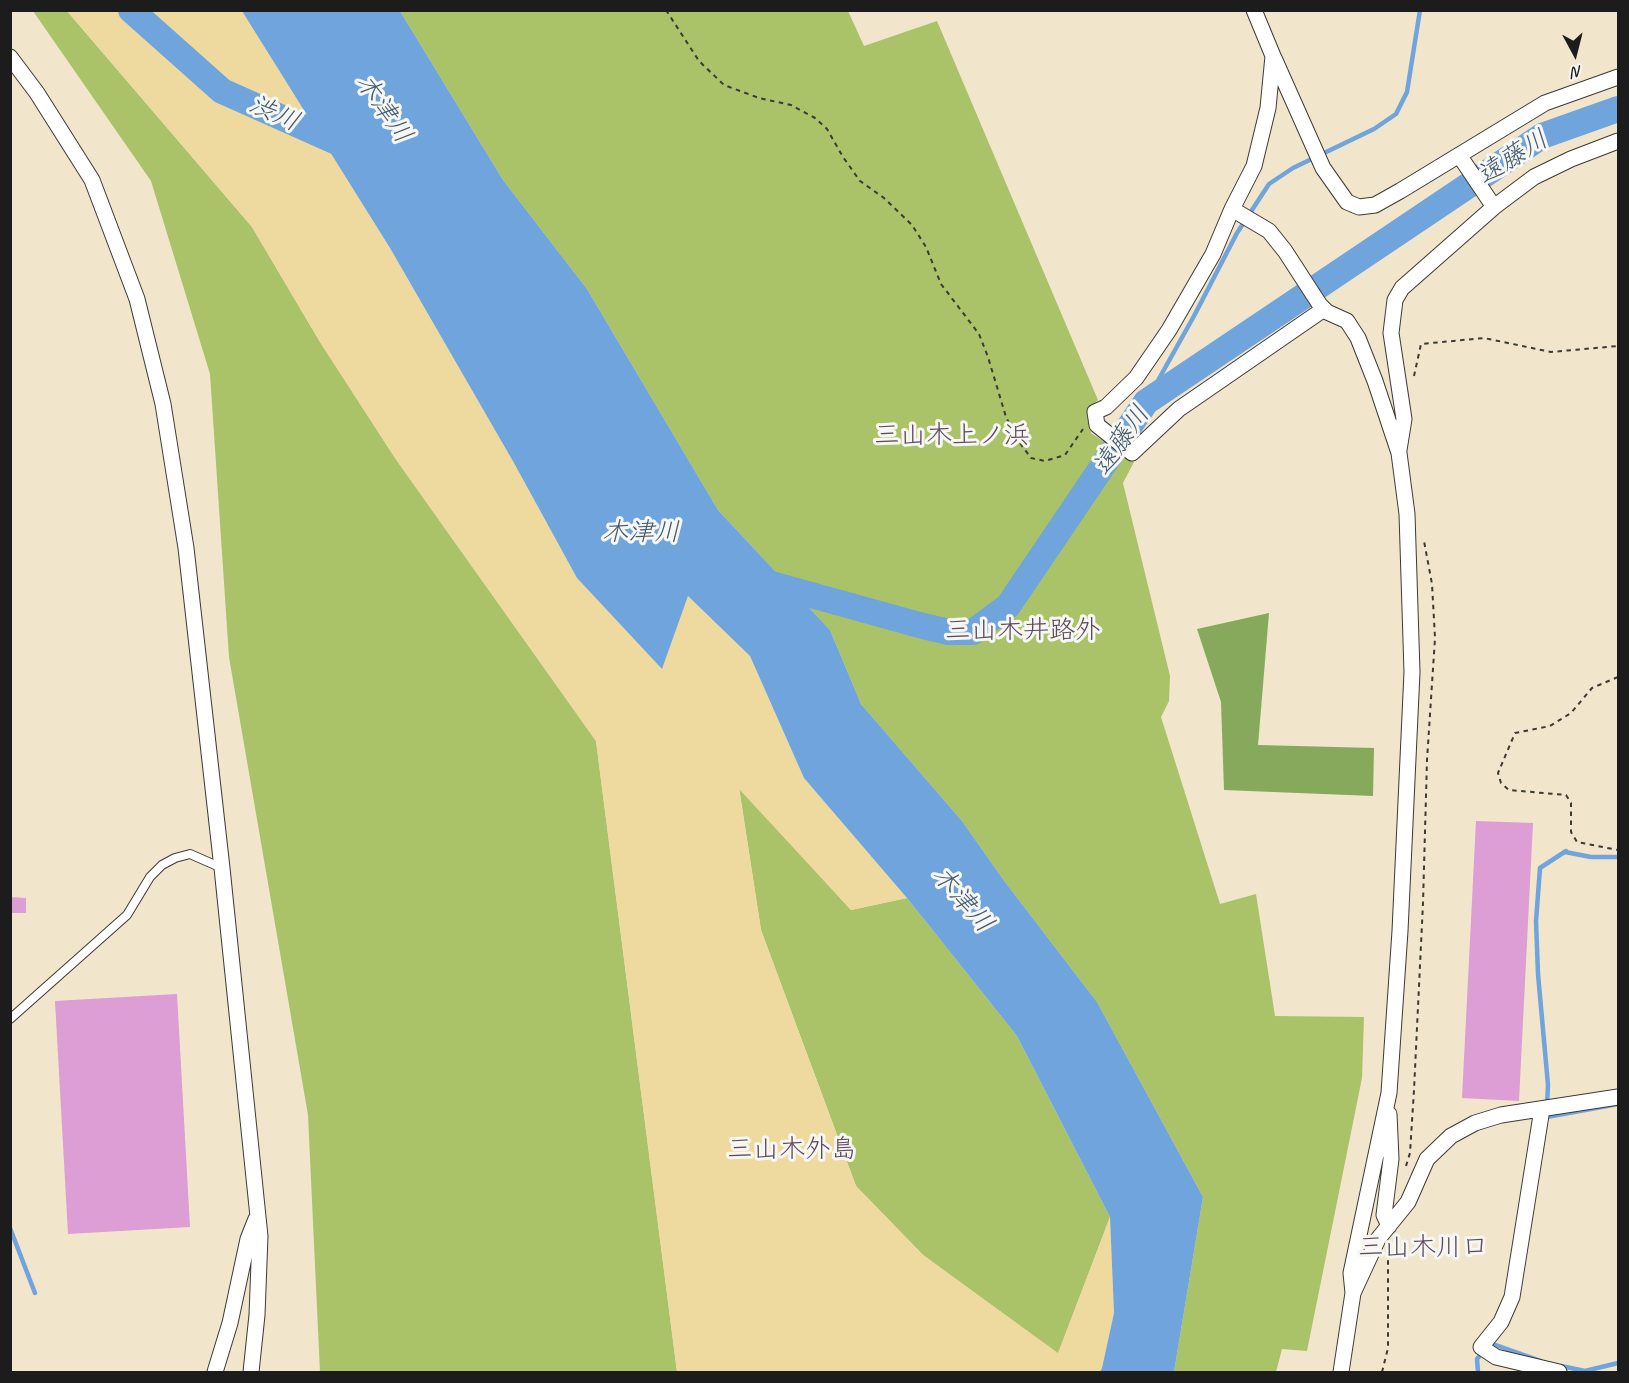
<!DOCTYPE html>
<html>
<head>
<meta charset="utf-8">
<style>
  body { margin:0 }
  #map { position:relative; width:1629px; height:1383px; overflow:hidden; background:#f1e5cc; font-family:Caveat,sans-serif }
  canvas { display:block }
  .frame { position:absolute; inset:0; border:12px solid #1c1c1c; pointer-events:none }
  .north { position:absolute; left:1545px; top:24px; width:60px; height:60px; -webkit-text-stroke:4px #f6f6f2; paint-order:stroke; rotate:173deg; font-size:16px; font-weight:700; line-height:24px; text-align:center; color:#1c1c1c }
  .north::after { content:''; display:block; margin:auto; width:21px; height:27px; background:#1c1c1c; clip-path:polygon(50% 0,100% 100%,50% 72%,0 100%) }
</style>
</head>
<body>
<div id="map">
<canvas width="1629" height="1383"></canvas>
<div class="frame"></div>
<div class="north">N</div>
</div>
<script>
const g = document.querySelector('canvas').getContext('2d');
g.lineJoin = 'round';
function fill(path, color) { g.fillStyle = color; g.fill(path, 'evenodd'); }
const toPath = rows => new Path2D(rows.map(r => 'M' + r).join(''));
function strokePath(path, color, width, dash) { g.strokeStyle = color; g.lineWidth = width; g.lineCap = dash ? 'butt' : 'round'; g.setLineDash(dash || []); g.stroke(path); }
function write(font, color, halo, rows, align = 'center') {
  g.font = font + ' Caveat,"Klee One",sans-serif'; g.lineWidth = 6; g.setLineDash([]); g.textBaseline = 'middle'; g.strokeStyle = halo; g.fillStyle = color; for (const [text, x, y, turn = 0] of rows) {
    g.save(); g.translate(x, y); g.rotate((+turn || 0) * Math.PI / 180); g.textAlign = isNaN(turn) ? turn : align; if (halo) g.strokeText(text, 0, 0); g.fillText(text, 0, 0); g.restore();
  }
}
fill(toPath([
  [33,11,67,11,252,227,320,342,395,458,596,741,677,1372,320,1372,308,1115,229,657,210,374,151,181],
  [400,11,848,11,864,46,937,21,1098,400,1090,407,1091,433,1134,462,1123,483,1170,676,1169,701,1161,717,1220,904,1256,894,1275,1016,1364,1017,1362,1078,1307,1351,1282,1349,1276,1372,1174,1372,1203,1197,1097,1002,1005,882,962,821,861,704,830,630,718,510,587,289,503,180],
  [739,787,851,910,907,898,1017,1036,1110,1217,1058,1354,923,1255,856,1186,761,930]
]), '#aac368');
fill(toPath([
  [1269,613,1258,745,1374,748,1373,796,1224,790,1221,702,1197,629]
]), '#87a95c');
fill(toPath([
  [67,11,242,11,390,248,514,463,577,578,662,669,688,596,750,656,804,778,907,898,851,910,739,789,761,930,856,1186,923,1255,1058,1353,1110,1217,1114,1313,1102,1368,1100,1372,677,1372,596,741,395,458,320,342,252,227]
]), '#eeda9e');
fill(toPath([
  [242,11,400,11,503,180,587,289,718,510,830,630,861,704,962,821,1005,882,1097,1002,1203,1197,1174,1372,1100,1372,1102,1368,1114,1313,1110,1217,1017,1036,907,898,804,778,750,656,688,596,662,669,577,578,514,463,390,248]
]), '#6fa4dc');
strokePath(toPath([
  [1146,402,1194,316,1237,233,1269,184,1293,168,1374,129,1396,114,1407,92,1420,10],
  [1565,852,1591,857,1618,857],
  [1547,1105,1548,1085,1538,974,1536,921,1540,868,1566,851],
  [1547,1117,1618,1104],
  [10,1228,35,1293],
  [1490,1343,1541,1361],
  [1561,1366,1585,1371,1618,1363],
  [1478,1372,1477,1359,1484,1351]
]), '#6fa4dc', 4.5);
strokePath(toPath([
  [131,10,222,91,352,149],
  [757,580,923,626,949,632,973,632,1008,606,1146,402,1542,136,1618,109]
]), '#6fa4dc', 26);
fill(toPath([
  [1476,821,1533,823,1519,1101,1462,1098],
  [10,897,26,898,26,913,10,913],
  [177,994,190,1227,68,1234,55,1001]
]), '#dc9ed5');
const service = toPath([
  [10,1019,127,915,150,877,162,865,175,858,190,854,222,868]
]);
const minor = toPath([
  [1254,10,1273,56,1268,108,1254,166,1232,209,1213,254,1169,330,1136,378,1106,407,1095,412,1097,425,1132,453,1179,409,1324,309],
  [10,57,37,93,92,180,137,299,163,404,186,548,222,868,260,1236,257,1315,251,1372],
  [1274,58,1323,168,1347,202,1359,207,1375,205,1400,191,1545,103,1618,77],
  [1459,155,1494,207],
  [1232,209,1269,231,1285,251,1320,305,1327,312,1347,321,1358,338,1375,381,1399,453,1407,514,1412,672,1400,931,1389,1093,1351,1273,1353,1293],
  [1399,450,1404,419,1391,333,1395,300,1402,288,1494,207,1534,177,1571,159,1618,141],
  [1542,1109,1512,1297,1501,1322,1481,1347,1496,1357,1559,1372],
  [1389,1226,1384,1215,1391,1159,1389,1114],
  [215,1372,230,1323,248,1239,256,1219],
  [1341,1372,1353,1293,1378,1239,1408,1202,1427,1159,1451,1136,1475,1123,1501,1115,1618,1097]
]);
strokePath(service, '#3c3a36', 10);
strokePath(minor, '#3c3a36', 17);
strokePath(toPath([
  [666,10,699,61,724,85,759,98,791,105,815,118,827,129,843,157,860,181,884,198,912,225,926,247,941,284,979,334,988,357,1006,417,1017,439,1031,458,1045,461,1065,455,1083,429],
  [1414,376,1421,344,1484,338,1551,352,1618,346],
  [1618,677,1592,688,1571,713,1550,726,1515,733,1498,773,1501,783,1509,790,1566,795,1571,803,1571,832,1577,842,1618,850],
  [1406,1166,1410,1153,1414,1090,1423,903,1427,760,1435,638,1432,584,1424,541],
  [1382,1372,1388,1348,1388,1256]
]), '#3c3a36', 2, [4.5, 4.5]);
strokePath(service, '#fff', 8);
strokePath(minor, '#fff', 15);
write('italic 26px', '#415972', '#f6f6f2', [
  ["木津川",383,109,55],
  ["渋川",274,114,24],
  ["遠藤川",1513,158,-32],
  ["遠藤川",1122,441,-55],
  ["木津川",641,533],
  ["木津川",962,900,49]
]);
write('26px', '#5f4a5d', '#f6f6f2', [
  ["三山木上ノ浜",952,436],
  ["三山木井路外",1023,631],
  ["三山木外島",792,1150],
  ["三山木川口",1423,1248]
]);
</script>
</body>
</html>
